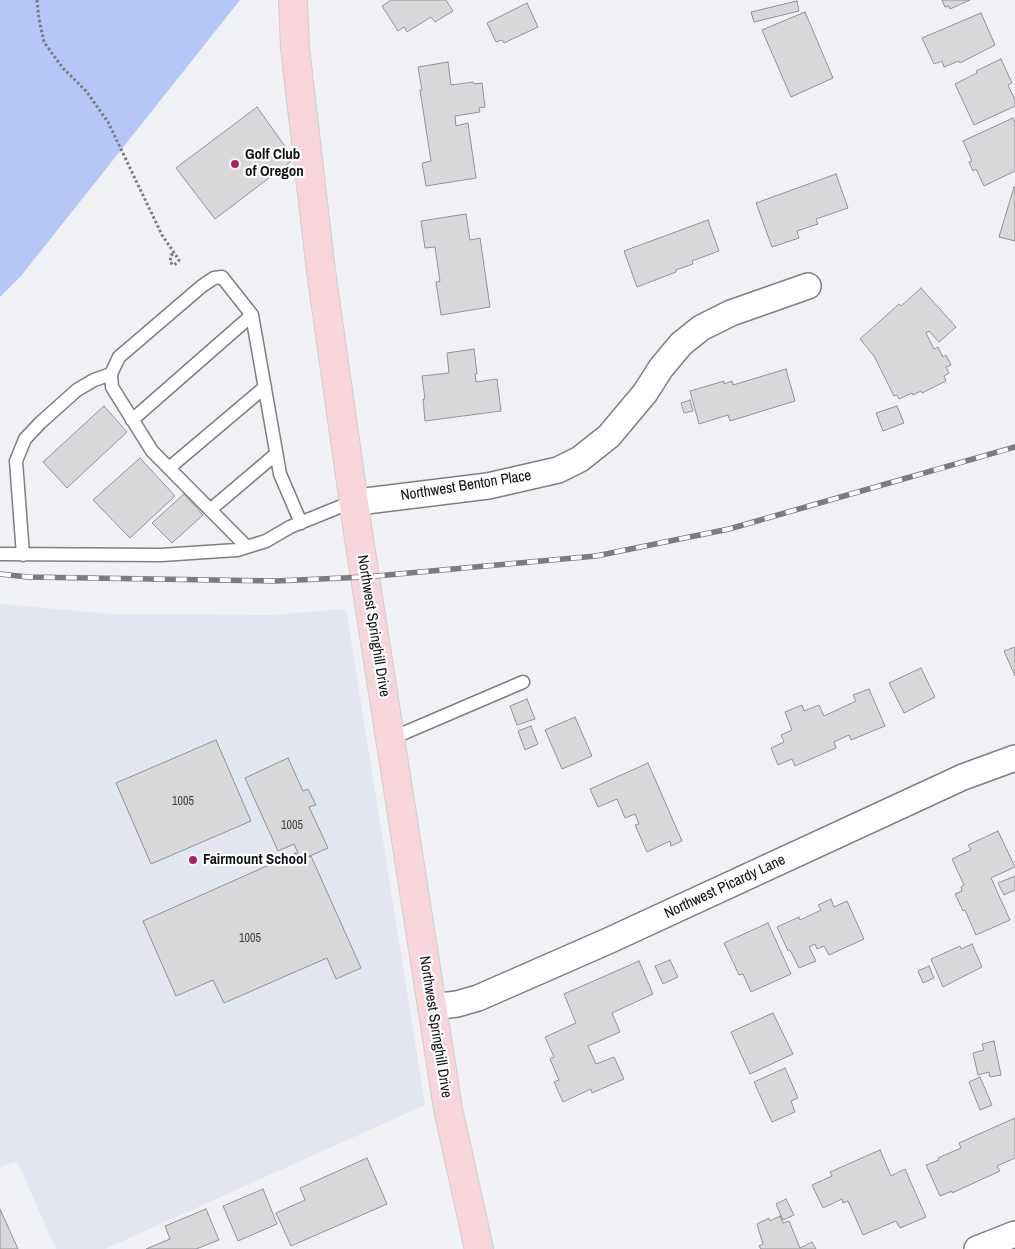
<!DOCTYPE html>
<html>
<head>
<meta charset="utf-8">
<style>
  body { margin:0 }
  canvas { display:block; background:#f0f1f4 }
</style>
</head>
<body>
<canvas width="1015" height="1249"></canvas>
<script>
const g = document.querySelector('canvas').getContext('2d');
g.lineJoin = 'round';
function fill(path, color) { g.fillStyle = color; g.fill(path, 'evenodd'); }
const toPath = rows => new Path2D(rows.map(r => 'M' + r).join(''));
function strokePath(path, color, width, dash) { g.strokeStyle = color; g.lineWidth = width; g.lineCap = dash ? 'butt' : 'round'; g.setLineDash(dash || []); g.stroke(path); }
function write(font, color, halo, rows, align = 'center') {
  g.font = font + ' "Archivo Narrow",sans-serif'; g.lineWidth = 4.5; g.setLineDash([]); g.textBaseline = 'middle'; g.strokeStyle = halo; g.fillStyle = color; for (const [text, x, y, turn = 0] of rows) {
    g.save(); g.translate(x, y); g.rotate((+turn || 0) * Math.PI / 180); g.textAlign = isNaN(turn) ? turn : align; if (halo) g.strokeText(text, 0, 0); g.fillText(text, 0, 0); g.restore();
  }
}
fill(toPath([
  [0,604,111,614,272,615,346,609,425,1105,105,1249,56,1249,17,1161,0,1167]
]), '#e2e6ef');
fill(toPath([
  [0,0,240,0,21,276,0,297]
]), '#b4c7f7');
const building = toPath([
  [391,0,446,0,453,11,435,22,431,17,407,32,404,27,398,31,382,6,391,0],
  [942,0,970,0,950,9,949,6,945,7,942,0],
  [797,1,799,11,754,22,751,12,797,1],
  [527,3,538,27,504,43,502,40,496,42,487,23,527,3],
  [805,12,833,78,791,97,762,30,805,12],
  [981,13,995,45,960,63,959,61,944,67,942,61,934,64,922,38,981,13],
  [1001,59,1012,83,1008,85,1015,100,1015,106,974,125,955,84,977,73,976,71,1001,59],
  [448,62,451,85,473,82,474,84,482,83,485,107,479,108,480,112,455,116,456,126,468,123,476,178,426,186,422,163,431,161,420,90,422,90,418,67,448,62],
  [257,107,294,159,215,219,176,168,257,107],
  [1013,118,1015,123,1015,171,984,186,976,169,973,171,969,162,972,161,963,141,1013,118],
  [836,174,848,208,816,219,818,224,797,231,799,238,772,247,756,203,836,174],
  [1014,187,1015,187,1015,241,999,237,1014,187],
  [466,214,470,240,480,238,490,307,441,315,436,282,440,281,435,247,425,248,421,221,466,214],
  [708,220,719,251,692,261,693,264,676,270,676,272,637,287,624,251,708,220],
  [921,288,956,327,939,342,929,331,926,333,934,349,938,347,943,357,946,355,951,365,946,367,949,373,944,376,946,381,922,393,921,391,913,395,912,393,899,399,897,395,894,396,874,356,860,339,899,304,901,306,921,288],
  [474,349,477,374,475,374,476,382,497,379,501,411,425,421,423,399,425,399,422,376,449,373,447,353,474,349],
  [786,369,795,401,730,421,728,415,699,424,690,391,724,381,724,384,732,381,733,385,786,369],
  [690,400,693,411,684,413,681,403,690,400],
  [104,406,127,432,67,488,43,462,104,406],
  [897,406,904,423,883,431,876,413,897,406],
  [140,458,175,496,130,538,93,500,140,458],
  [184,494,203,515,172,543,152,523,184,494],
  [1015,647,1015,676,1004,651,1015,647],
  [921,668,935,697,904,713,889,683,921,668],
  [869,689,885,726,851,740,849,735,834,742,836,748,795,766,792,759,778,765,771,748,784,742,781,735,792,730,785,712,802,705,804,711,819,705,824,716,856,701,853,695,869,689],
  [527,699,535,719,517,725,510,706,527,699],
  [575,717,592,756,562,769,545,730,575,717],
  [531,726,538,744,525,750,518,731,531,726],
  [216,740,251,821,151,864,116,783,216,740],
  [288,758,303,791,308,789,316,805,309,807,328,848,301,860,294,844,278,851,245,778,288,758],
  [648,763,682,841,671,846,670,841,647,852,635,825,639,824,635,814,625,818,617,799,598,807,590,789,648,763],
  [998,831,1015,867,991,878,1010,920,976,935,965,910,963,911,955,894,962,891,961,887,964,885,952,859,971,850,968,845,998,831],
  [296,853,300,861,311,856,361,968,336,979,327,958,224,1003,213,980,176,996,143,921,296,853],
  [1015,876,1015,890,1004,895,998,883,1015,876],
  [831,899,834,907,847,901,864,939,829,955,824,946,817,949,815,944,809,947,816,961,799,968,790,950,788,951,777,927,799,917,800,920,821,910,818,905,831,899],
  [768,923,791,974,751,992,743,974,739,975,724,943,768,923],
  [972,944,982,967,943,987,931,959,960,946,961,949,972,944],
  [670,960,678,977,663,984,655,966,670,960],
  [639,961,653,994,612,1013,620,1032,588,1046,596,1064,614,1057,624,1079,592,1093,591,1089,563,1102,554,1082,559,1080,550,1059,554,1057,545,1037,576,1023,564,994,639,961],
  [929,966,934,978,923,983,918,971,929,966],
  [773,1013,793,1054,750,1074,731,1032,773,1013],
  [994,1041,1001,1075,990,1077,989,1072,978,1075,973,1053,984,1050,982,1044,994,1041],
  [785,1068,798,1098,791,1101,795,1112,772,1122,754,1082,785,1068],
  [980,1077,992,1105,980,1110,969,1082,980,1077],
  [1015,1118,1015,1158,997,1166,1000,1171,952,1193,952,1191,940,1196,926,1165,939,1160,938,1158,961,1148,959,1143,1015,1118],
  [880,1150,891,1176,905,1169,926,1217,900,1228,896,1221,863,1235,848,1201,843,1203,842,1199,823,1208,812,1185,832,1176,830,1172,880,1150],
  [367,1158,387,1204,291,1246,276,1213,305,1200,300,1188,367,1158],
  [263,1189,277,1224,238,1241,223,1206,263,1189],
  [786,1199,794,1215,783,1220,776,1204,786,1199],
  [0,1209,18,1249,0,1249,0,1209],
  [206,1209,219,1240,196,1249,146,1249,170,1239,165,1226,206,1209],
  [780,1216,783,1223,789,1221,800,1248,812,1242,816,1249,761,1249,759,1246,763,1244,757,1224,769,1218,770,1221,780,1216]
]);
fill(building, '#d8d7da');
strokePath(building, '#939295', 1);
const lane = toPath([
  [132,420,252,315],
  [169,468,265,387],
  [210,510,276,454],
  [247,547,152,451,112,387,111,374,119,357,202,286,214,278,222,277,252,315,280,474,301,523],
  [0,554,161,555,237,550,266,541,290,527,354,501],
  [23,555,16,461,25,439,40,423,77,390,94,380,111,374],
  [390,739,523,682]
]);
const street = toPath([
  [354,501,366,501,488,486,558,470,580,459,609,436,645,393,661,368,681,344,701,328,731,313,808,286],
  [431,1007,457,1004,478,998,608,941,963,777,1015,758],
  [977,1249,1015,1234]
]);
const primary = toPath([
  [293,0,295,48,321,271,359,539,448,1109,479,1249]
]);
strokePath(lane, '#7e7f82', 15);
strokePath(street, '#7e7f82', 28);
strokePath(primary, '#cfcfcf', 30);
strokePath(toPath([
  [37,0,39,19,44,42,62,67,86,91,108,122,162,235,179,260,177,263,173,265,170,262,171,255,174,254]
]), '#7a7b7c', 3, [2.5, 2.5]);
strokePath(lane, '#fff', 12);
strokePath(street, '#fff', 25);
strokePath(primary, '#f7d5db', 28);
const rail = toPath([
  [0,574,28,577,276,581,365,577,596,556,729,529,1015,447]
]);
strokePath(rail, '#7b7c7e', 5.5);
strokePath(rail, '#fefeff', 4, [11]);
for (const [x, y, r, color] of [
  [235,164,5,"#ab2061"],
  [193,860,5,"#ab2061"]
]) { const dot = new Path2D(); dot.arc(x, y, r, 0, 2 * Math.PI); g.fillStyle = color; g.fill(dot); strokePath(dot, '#fefeff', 2); }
write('12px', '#404142', null, [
  ["1005",183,802],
  ["1005",292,826],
  ["1005",250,939]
]);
write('bold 15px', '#0e0f10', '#fefeff', [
  ["Golf Club",245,155],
  ["of Oregon",245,172],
  ["Fairmount School",203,860]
], 'left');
write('15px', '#0e0f10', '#fefeff', [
  ["Northwest Benton Place",466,486,-9],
  ["Northwest Springhill Drive",373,626,81],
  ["Northwest Picardy Lane",725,887,-25],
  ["Northwest Springhill Drive",435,1027,81]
]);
</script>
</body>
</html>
